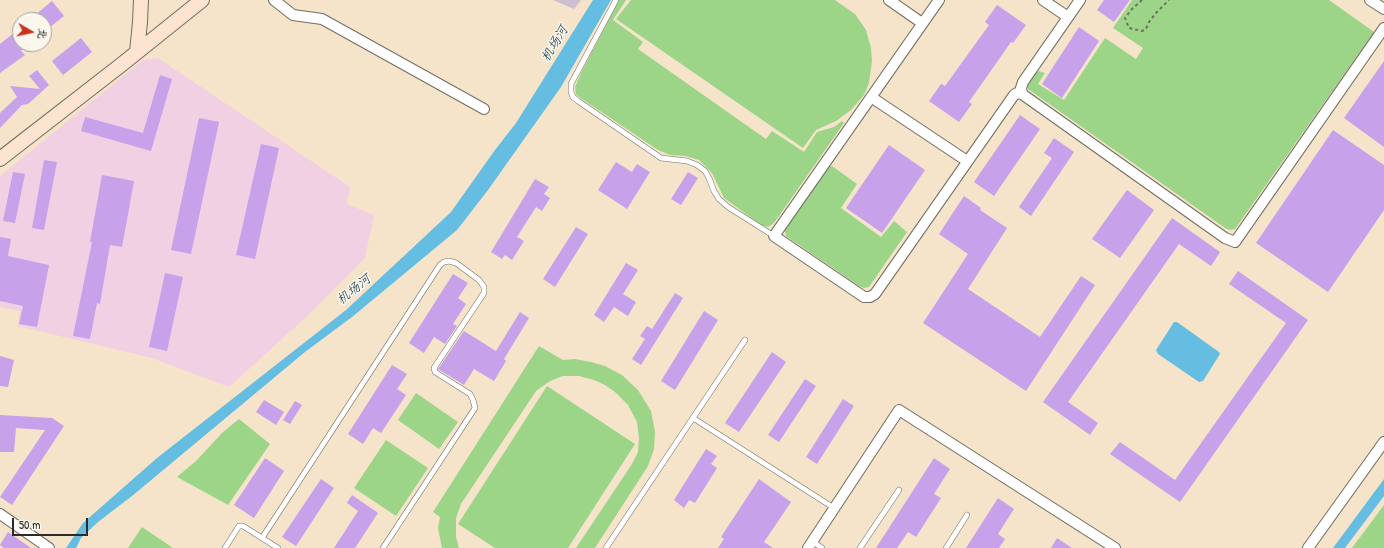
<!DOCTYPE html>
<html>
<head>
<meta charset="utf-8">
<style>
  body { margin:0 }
  #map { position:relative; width:1384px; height:548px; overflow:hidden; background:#f5e4ca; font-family:"Patrick Hand","LXGW WenKai TC",sans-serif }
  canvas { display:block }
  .north { position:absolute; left:12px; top:12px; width:40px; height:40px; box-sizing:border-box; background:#fbf7ec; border:1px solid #a8a59f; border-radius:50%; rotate:99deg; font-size:11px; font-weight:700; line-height:16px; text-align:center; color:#2b2b2b }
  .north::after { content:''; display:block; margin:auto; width:14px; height:18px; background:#c8321e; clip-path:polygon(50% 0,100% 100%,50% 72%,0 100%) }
  .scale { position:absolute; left:12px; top:518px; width:76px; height:18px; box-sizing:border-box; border:2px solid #2b2b2b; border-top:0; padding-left:5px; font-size:12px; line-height:14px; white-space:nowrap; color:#2b2b2b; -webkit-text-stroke:3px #fbf7ec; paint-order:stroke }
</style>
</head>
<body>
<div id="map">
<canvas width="1384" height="548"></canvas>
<div class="north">北</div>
<div class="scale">50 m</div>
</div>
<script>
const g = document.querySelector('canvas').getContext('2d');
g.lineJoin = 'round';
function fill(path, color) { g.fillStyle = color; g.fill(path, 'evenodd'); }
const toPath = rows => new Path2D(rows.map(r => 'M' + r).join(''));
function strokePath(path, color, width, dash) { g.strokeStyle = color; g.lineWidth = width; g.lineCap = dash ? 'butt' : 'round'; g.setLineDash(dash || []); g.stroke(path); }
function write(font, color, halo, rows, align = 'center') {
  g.font = font + ' "Patrick Hand","LXGW WenKai TC",sans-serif'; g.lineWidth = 3; g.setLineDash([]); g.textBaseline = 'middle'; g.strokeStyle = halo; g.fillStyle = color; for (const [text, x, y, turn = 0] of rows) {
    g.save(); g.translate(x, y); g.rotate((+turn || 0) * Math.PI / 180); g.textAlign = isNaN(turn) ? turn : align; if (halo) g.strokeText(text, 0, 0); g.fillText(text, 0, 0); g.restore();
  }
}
fill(toPath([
  [158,58,350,187,347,204,374,215,365,258,303,320,229,387,152,358,18,326,20,311,0,307,0,176,143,60]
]), '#f1d0e4');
fill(toPath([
  [553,0,581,0,574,9]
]), '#cebed1');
fill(toPath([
  [619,0,626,0,613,20,643,42,638,49,766,139,772,131,804,152,817,132,834,127,842,121,844,123,774,223,768,227,761,225,724,198,712,173,699,160,685,156,670,155,658,150,576,95,575,87,582,71],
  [631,0,835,0,855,14,866,30,871,48,872,61,869,83,864,95,851,110,836,121,816,130,803,148,616,19],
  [1132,0,1329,0,1374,32,1235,229,1230,230,1225,228,1028,89,1027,83,1031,76,1039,71,1045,73,1038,84,1064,100,1105,38,1136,59,1143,48,1113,28],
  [832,166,857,184,841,208,881,237,894,221,907,232,869,287,864,288,859,286,786,236,785,231,786,225,827,167],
  [539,346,563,360,575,359,591,362,605,366,622,375,638,390,651,411,655,432,654,449,648,466,595,548,576,548,632,464,638,452,639,438,637,422,628,405,615,392,605,385,594,380,579,376,563,376,550,381,536,391,461,504,456,518,456,537,459,548,442,548,438,528,440,517,433,512],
  [547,386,635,444,568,548,495,548,458,524],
  [416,393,458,422,439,449,398,420],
  [239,419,270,444,228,505,177,477,197,460,223,432],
  [386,440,428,468,396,516,354,488],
  [1384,505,1384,548,1352,548],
  [142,527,173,548,128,548]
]), '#9cd588');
fill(toPath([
  [593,0,611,0,561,87,488,190,457,230,352,317,305,352,132,496,98,522,81,538,76,548,66,548,83,523,157,458,346,310,451,212,495,150,516,123],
  [1174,322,1177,322,1219,352,1220,354,1203,381,1199,382,1158,354,1156,350],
  [1384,479,1384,496,1345,548,1333,548]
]), '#65bde2');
fill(toPath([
  [1104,0,1130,0,1114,22,1097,10],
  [52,1,64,16,44,32,44,20,29,20],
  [997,5,1026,25,1013,43,1011,42,969,102,972,104,959,122,929,101,941,84,945,86,989,25,985,22],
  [1079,27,1099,41,1062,98,1042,84],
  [20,28,20,44,29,44,21,51,25,55,0,73,0,44],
  [81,38,92,52,63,75,52,61],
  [1384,61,1384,147,1344,118],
  [37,70,49,85,28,104,22,105,0,128,0,113,17,97,10,86,40,89,29,76],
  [160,75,172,79,151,151,81,131,85,117,143,133],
  [1020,115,1040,129,994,196,974,182],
  [199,118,219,122,191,254,171,250],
  [1333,130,1384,165,1384,210,1328,292,1256,243],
  [1054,138,1074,152,1031,216,1019,207,1052,158,1044,153],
  [261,144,279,148,255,259,236,255],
  [889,145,925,170,882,233,846,208],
  [44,160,57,162,44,230,32,228],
  [616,162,632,172,637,164,650,172,627,209,598,190],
  [13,172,25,174,15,223,3,221],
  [688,172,698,178,681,205,671,199],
  [102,175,134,181,122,247,110,245,100,304,97,303,90,339,73,336,92,242,90,242],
  [535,179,549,187,544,194,550,198,542,211,536,207,517,237,524,241,512,260,505,255,502,259,491,252],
  [1127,190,1154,210,1120,258,1092,239],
  [964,196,981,208,980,210,1007,228,968,289,1040,337,1081,276,1095,285,1026,391,923,323,968,254,939,234],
  [1172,218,1220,252,1211,266,1179,244,1068,402,1098,423,1090,435,1043,402],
  [576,227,588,234,555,287,543,279],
  [0,237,11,239,8,256,49,265,37,327,19,324,23,306,0,301],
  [626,263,638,270,623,294,636,302,628,316,614,307,604,322,594,315],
  [1238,271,1308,320,1180,502,1110,454,1120,442,1175,480,1286,323,1229,284],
  [165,273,183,277,167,351,149,347],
  [453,274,468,283,458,298,466,304,453,324,457,326,445,344,434,337,424,353,409,343],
  [675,293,683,298,641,365,632,359,645,339,640,336,647,326,652,329],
  [704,311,718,320,675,390,661,381],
  [520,312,529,318,504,359,506,361,494,381,474,369,464,385,438,369,464,331,496,351],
  [772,352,786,362,739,432,725,423],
  [0,356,14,360,8,387,0,386],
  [392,365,407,374,397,389,406,395,381,433,373,428,363,444,348,434],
  [805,379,816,386,779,442,768,435],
  [843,399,854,406,817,464,806,457],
  [264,400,284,412,276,425,256,412],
  [295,401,302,405,290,424,283,420],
  [0,415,52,418,64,426,12,505,0,497,45,430,16,428,14,452,0,452],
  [706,449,717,456,711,464,717,468,695,503,689,500,684,508,674,500],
  [265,458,284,471,254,518,234,505],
  [934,458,950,469,934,494,941,498,916,537,908,532,897,548,876,548],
  [321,479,334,488,296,546,282,537],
  [759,479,791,502,764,542,773,548,718,548,724,539,721,537],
  [352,495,378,513,355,548,334,548,358,511,347,503],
  [998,498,1014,509,998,534,1005,539,999,548,966,548],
  [8,532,31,548,4,548,0,545],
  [1057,538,1072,548,1051,548]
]), '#c7a1ea');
const lane = toPath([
  [616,0,571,84,571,92,573,97,578,101,661,158,687,161,697,165,705,171,709,178,714,191,719,199,728,207,774,236],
  [693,418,834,508],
  [262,538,440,265,444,262,449,261,456,263,479,280,484,287,484,293,434,368,435,372,470,394,473,400,475,408,383,548],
  [812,541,822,548],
  [225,548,239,526,243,526,278,548],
  [606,548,745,340],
  [860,548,899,490],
  [946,548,967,515]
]);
const street = toPath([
  [274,0,293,15,322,19,484,109],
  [889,0,922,23],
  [939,0,774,236,864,297,870,297,875,294,1014,95,1017,93,1022,94,1225,238,1235,242,1384,28],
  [1043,0,1068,17],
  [1370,0,1384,9],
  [1022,94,1021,88,1023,82,1080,0],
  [871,97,967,161],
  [0,514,49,548],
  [808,548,899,410,1115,548],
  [1308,548,1384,442]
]);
const secondary = toPath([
  [137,52,140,22,141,0],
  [0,159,121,65,202,0]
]);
strokePath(lane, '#726c63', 6);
strokePath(street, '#726c63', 12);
strokePath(secondary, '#726c63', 16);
strokePath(toPath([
  [1142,0,1132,9,1125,18,1129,28,1142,31,1146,29,1149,22,1156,13,1169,0]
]), '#726c63', 2, [3, 3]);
strokePath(lane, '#fff', 5);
strokePath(street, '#fff', 10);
strokePath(secondary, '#fde4d1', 14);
write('italic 13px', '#3c5762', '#fbf7ec', [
  ["机场河",555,44,-59],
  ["机场河",354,290,-39]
]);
</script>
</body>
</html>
